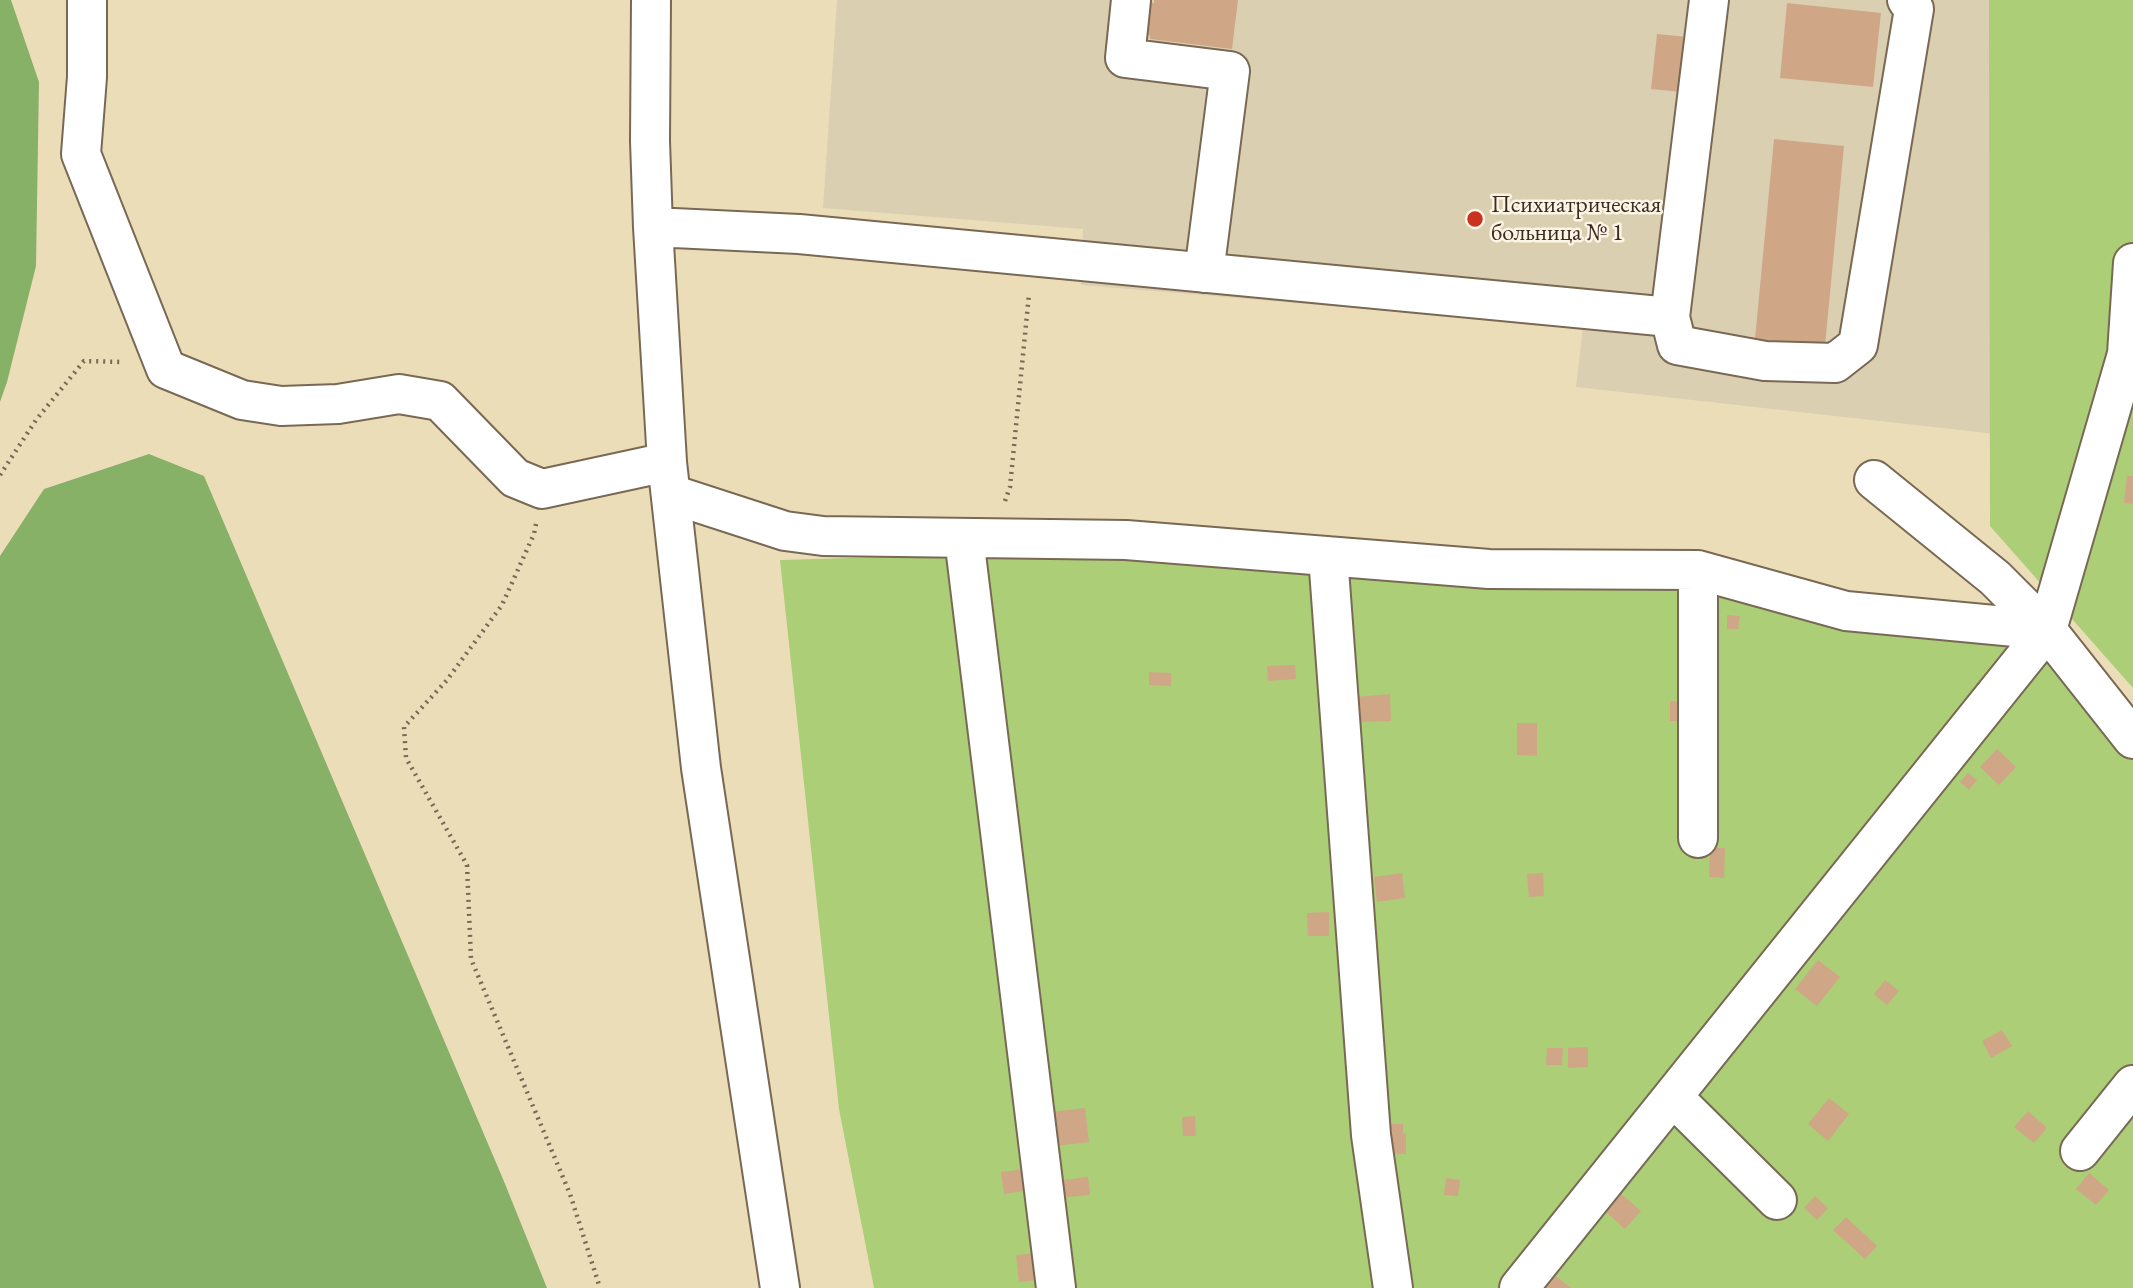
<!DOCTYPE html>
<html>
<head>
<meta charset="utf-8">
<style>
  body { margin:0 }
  canvas { display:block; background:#ecddb9 }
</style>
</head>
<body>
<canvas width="2133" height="1288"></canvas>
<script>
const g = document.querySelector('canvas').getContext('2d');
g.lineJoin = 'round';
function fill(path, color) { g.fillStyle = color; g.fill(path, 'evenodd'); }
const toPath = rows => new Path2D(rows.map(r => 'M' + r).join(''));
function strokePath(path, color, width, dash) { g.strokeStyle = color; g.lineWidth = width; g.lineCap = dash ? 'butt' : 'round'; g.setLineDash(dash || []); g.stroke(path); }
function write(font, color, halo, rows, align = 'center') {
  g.font = font + ' "EB Garamond",serif'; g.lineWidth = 5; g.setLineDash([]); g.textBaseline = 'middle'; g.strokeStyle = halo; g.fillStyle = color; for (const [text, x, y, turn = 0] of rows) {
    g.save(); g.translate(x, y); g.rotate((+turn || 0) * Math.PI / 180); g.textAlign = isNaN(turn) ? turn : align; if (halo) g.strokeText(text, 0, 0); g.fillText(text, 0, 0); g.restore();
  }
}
fill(toPath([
  [837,0,1992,0,2005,435,1576,387,1583,327,1081,285,1083,229,823,208]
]), '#dbcfb1');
fill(toPath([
  [1989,0,2133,0,2133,688,1990,526],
  [1128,550,1722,582,1988,640,2051,659,2133,751,2133,1288,874,1288,839,1109,780,560]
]), '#abce77');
fill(toPath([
  [0,0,11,0,39,82,36,266,7,382,0,402],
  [149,454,204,476,503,1179,547,1288,0,1288,0,556,44,489]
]), '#88b168');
fill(toPath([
  [1154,0,1238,0,1232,49,1150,39,1150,35,1134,33,1137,1,1154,3],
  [1787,3,1881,13,1873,87,1780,78],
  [1657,34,1688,37,1682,92,1651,89],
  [1774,139,1844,146,1825,346,1755,339],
  [2127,476,2133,476,2133,504,2124,503],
  [1727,615,1740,616,1738,629,1727,629],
  [1295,665,1296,679,1268,681,1267,666],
  [1149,672,1171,673,1171,686,1149,685],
  [1390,694,1391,721,1357,722,1355,697],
  [1670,701,1686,702,1686,721,1670,721],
  [1517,723,1537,723,1537,756,1517,755],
  [1997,749,2016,767,1999,785,1980,767],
  [1968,773,1977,780,1969,790,1960,782],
  [1710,848,1725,848,1724,878,1709,877],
  [1402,873,1405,898,1377,902,1374,877],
  [1543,873,1544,896,1529,897,1527,874],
  [1329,912,1329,936,1308,936,1307,913],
  [1818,960,1840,977,1817,1006,1795,989],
  [1885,980,1899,991,1887,1005,1874,994],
  [2002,1030,2012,1046,1991,1058,1982,1041],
  [1588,1047,1588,1067,1568,1068,1568,1048],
  [1547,1048,1563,1048,1562,1065,1546,1065],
  [1829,1098,1849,1114,1828,1141,1808,1124],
  [1085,1108,1089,1142,1055,1146,1051,1112],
  [2028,1111,2047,1128,2034,1143,2014,1127],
  [1195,1116,1196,1136,1183,1136,1182,1117],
  [1388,1124,1403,1124,1403,1133,1406,1134,1406,1154,1385,1154],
  [1027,1169,1030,1190,1004,1194,1001,1172],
  [2089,1173,2109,1190,2096,1205,2076,1189],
  [1088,1177,1090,1195,1057,1198,1055,1181],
  [1446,1178,1460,1180,1458,1196,1444,1195],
  [1612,1186,1641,1211,1625,1229,1597,1204],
  [1815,1196,1828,1208,1817,1220,1804,1208],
  [1846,1217,1877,1246,1865,1259,1833,1230],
  [1036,1253,1039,1280,1019,1282,1016,1255],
  [1553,1274,1571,1288,1542,1288]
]), '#cfa786');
const minor = toPath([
  [87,0,87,77,81,154,166,369,242,400,281,406,338,404,399,394,440,401,515,478,542,489,667,462],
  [651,0,650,141,653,227,667,462,701,768,780,1288],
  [1131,0,1125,58,1230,71,1204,273],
  [1709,0,1670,317,1677,345,1765,361,1835,363,1858,345,1914,9,1907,0],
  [653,227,799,234,1670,317],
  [1874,480,1995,578,2047,630],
  [671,494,785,531,823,536,1126,540,1489,569,1698,570,1846,611,2047,630,2133,739],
  [964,538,1056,1288],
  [1328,556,1371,1135,1393,1288],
  [1698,570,1698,838],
  [1673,1097,1777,1200],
  [2080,1151,2133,1085],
  [1519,1288,2047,630,2127,354,2133,263]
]);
strokePath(minor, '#796954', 42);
strokePath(toPath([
  [0,475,36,420,84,361,124,362],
  [1005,501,1010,487,1029,294],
  [536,524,534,534,502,605,447,680,404,727,406,758,467,865,471,959,570,1194,600,1288]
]), '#796954', 4.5, [2, 5]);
strokePath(minor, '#fff', 38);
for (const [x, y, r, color] of [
  [1475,219,9,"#c8321e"]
]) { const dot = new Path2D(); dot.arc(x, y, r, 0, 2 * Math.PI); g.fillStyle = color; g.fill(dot); strokePath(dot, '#fcf5e5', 2.5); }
write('24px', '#3b2a1e', '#fcf5e5', [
  ["Психиатрическая",1491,205],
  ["больница № 1",1491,233]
], 'left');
</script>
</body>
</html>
